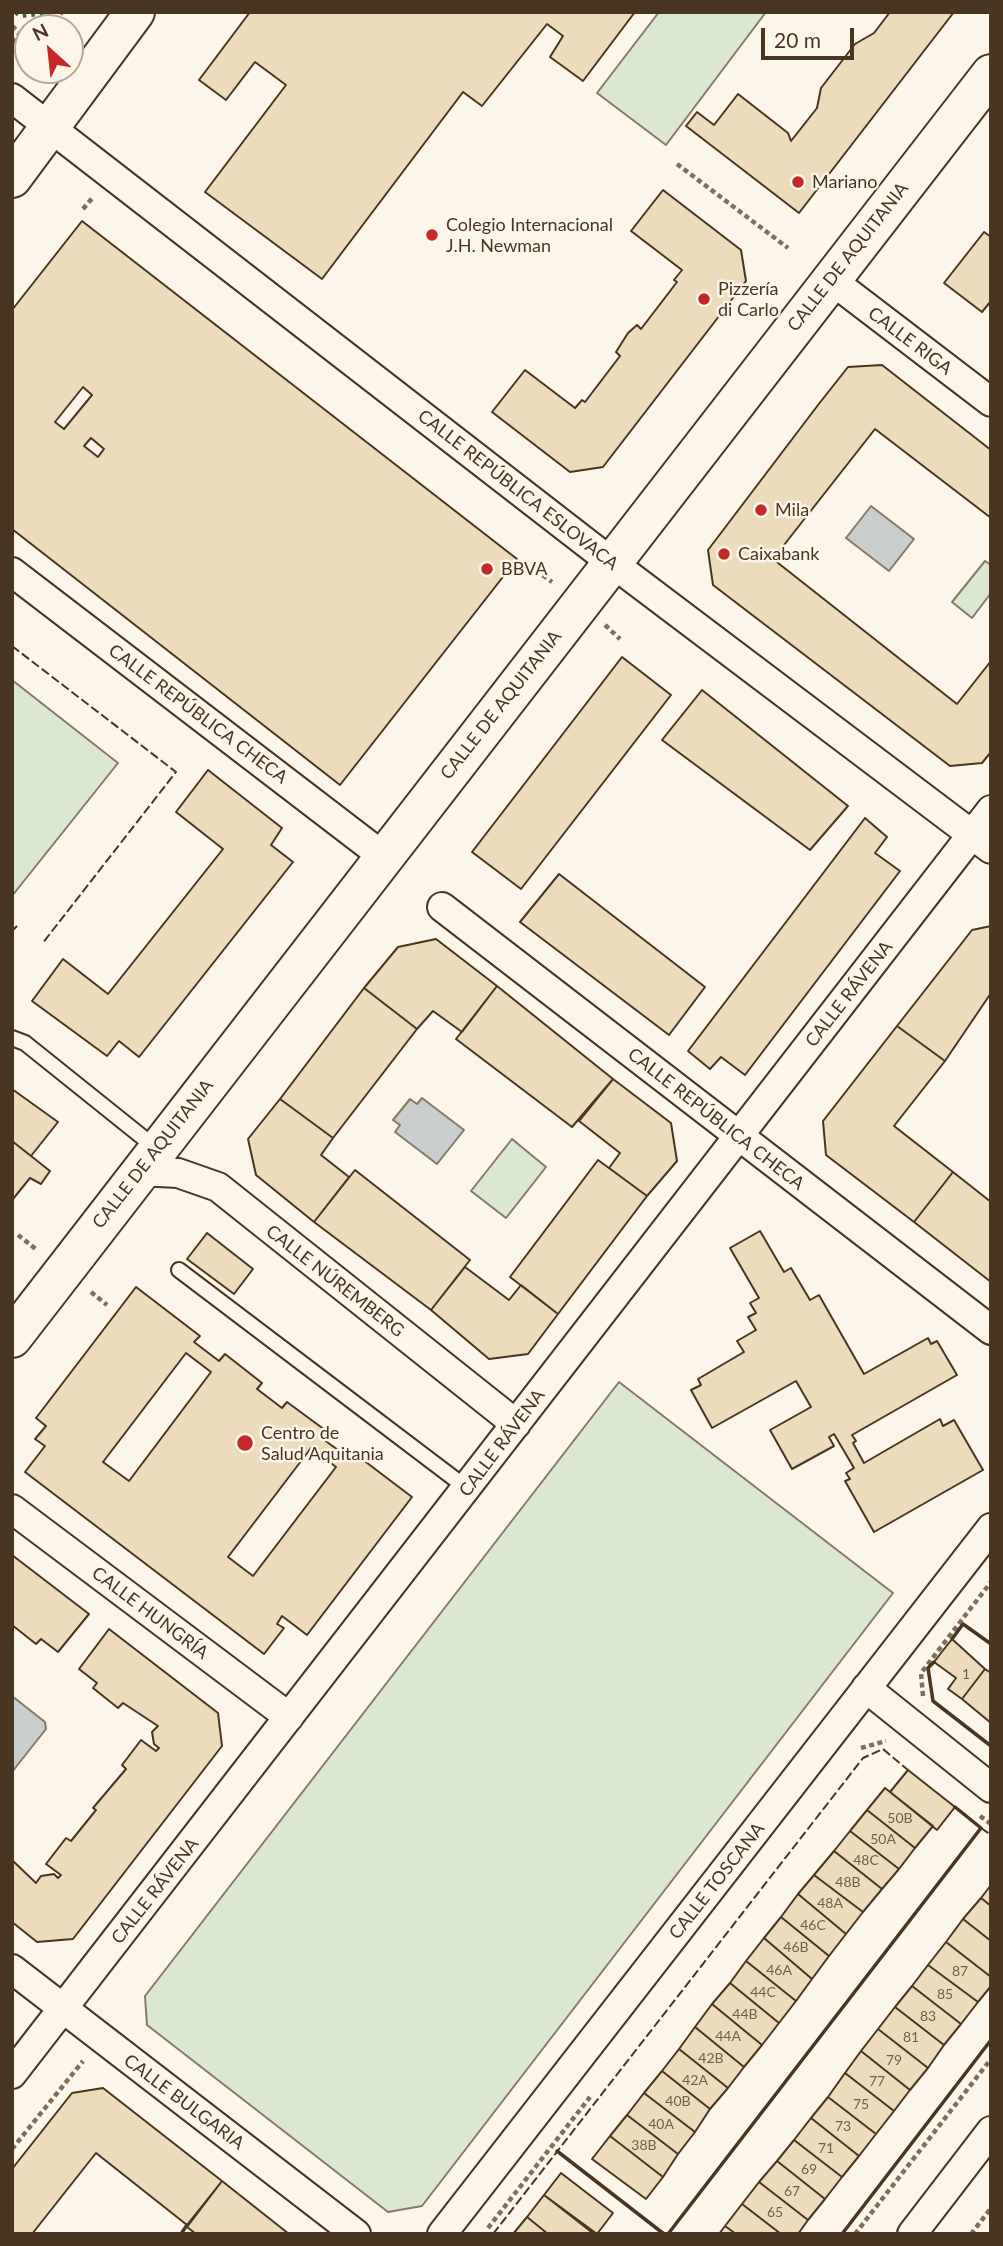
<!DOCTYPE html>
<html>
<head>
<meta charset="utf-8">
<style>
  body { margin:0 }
  #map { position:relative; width:1003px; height:2246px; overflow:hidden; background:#fbf6e9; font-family:Lato,sans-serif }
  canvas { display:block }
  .frame { position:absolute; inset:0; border:14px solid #4a3520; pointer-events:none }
  .north { position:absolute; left:14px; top:14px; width:70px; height:70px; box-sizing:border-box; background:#fbf6e9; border:2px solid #b4a999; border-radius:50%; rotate:333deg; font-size:19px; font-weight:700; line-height:28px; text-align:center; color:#4a3520 }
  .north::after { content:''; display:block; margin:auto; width:24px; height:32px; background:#c62828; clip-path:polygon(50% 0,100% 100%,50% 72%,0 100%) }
  .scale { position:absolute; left:761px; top:28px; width:93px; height:32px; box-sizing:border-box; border:4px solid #4a3520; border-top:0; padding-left:9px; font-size:21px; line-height:24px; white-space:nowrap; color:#4a3520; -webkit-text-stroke:5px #fbf6e9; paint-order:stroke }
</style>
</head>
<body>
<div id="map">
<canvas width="1003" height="2246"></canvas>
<div class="frame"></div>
<div class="north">N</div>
<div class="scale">20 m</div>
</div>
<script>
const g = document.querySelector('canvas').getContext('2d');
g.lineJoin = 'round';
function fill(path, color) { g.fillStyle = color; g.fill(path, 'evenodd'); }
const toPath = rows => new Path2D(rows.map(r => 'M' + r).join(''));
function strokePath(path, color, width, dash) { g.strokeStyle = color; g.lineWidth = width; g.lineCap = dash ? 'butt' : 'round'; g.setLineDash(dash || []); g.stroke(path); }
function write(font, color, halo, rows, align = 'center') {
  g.font = font + ' Lato,sans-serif'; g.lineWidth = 5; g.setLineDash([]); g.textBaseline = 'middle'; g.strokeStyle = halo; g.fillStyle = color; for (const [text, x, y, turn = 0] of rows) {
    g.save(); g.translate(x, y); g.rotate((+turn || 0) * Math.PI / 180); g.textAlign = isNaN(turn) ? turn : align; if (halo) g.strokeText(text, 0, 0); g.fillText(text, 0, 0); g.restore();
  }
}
const green = toPath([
  [659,12,766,12,666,145,597,93,659,12],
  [985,561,991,565,991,593,972,618,952,602,985,561],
  [12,680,118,763,12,896,12,680],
  [512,1139,546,1167,506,1218,471,1191,512,1139],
  [619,1382,893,1593,422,2206,388,2212,147,2025,145,1996,619,1382]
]);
fill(green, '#dce7d0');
strokePath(green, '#887966', 2);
const water = toPath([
  [871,506,914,539,889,571,846,538,871,506],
  [422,1098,464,1130,437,1164,395,1132,400,1125,393,1120,410,1099,417,1104,422,1098],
  [12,1696,45,1722,46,1729,12,1772,12,1696]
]);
fill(water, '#c9cecd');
strokePath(water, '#887966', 2);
const building = toPath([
  [250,12,635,12,583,81,550,57,563,36,547,24,482,106,463,92,322,279,205,192,286,85,255,62,226,100,199,80,250,12],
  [890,12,954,12,799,213,686,126,697,112,714,125,738,94,788,133,791,141,817,108,821,88,855,44,874,33,890,12],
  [663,190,741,250,746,281,603,467,570,472,492,412,525,370,575,408,582,400,585,402,620,356,616,352,628,333,637,325,641,329,677,282,674,280,682,270,631,231,663,190],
  [82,221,517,559,340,785,12,529,12,310,82,221],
  [984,232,991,237,991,301,982,312,944,283,984,232],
  [882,365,991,450,991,518,875,429,773,559,957,704,991,661,991,752,982,763,950,766,713,585,708,550,818,405,848,367,882,365],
  [83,387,92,395,64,429,55,422,83,387],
  [91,438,104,449,98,457,84,446,91,438],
  [622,657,671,695,521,889,472,852,622,657],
  [702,690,848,806,810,850,662,740,702,690],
  [208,770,282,828,271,845,293,862,139,1057,119,1041,107,1056,32,1001,63,959,108,994,223,849,176,812,208,770],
  [865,818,887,837,875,853,900,871,745,1075,721,1057,710,1069,688,1051,865,818],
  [559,874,705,987,669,1035,520,922,559,874],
  [991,926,991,993,945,1061,897,1026,972,930,991,926],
  [436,939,497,986,462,1032,433,1011,417,1029,364,988,398,947,436,939],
  [497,986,613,1079,572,1127,456,1039,497,986],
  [364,988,417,1029,333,1138,280,1099,364,988],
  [897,1026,945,1061,894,1126,953,1172,914,1222,826,1155,823,1121,897,1026],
  [613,1079,671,1123,677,1161,647,1196,609,1168,620,1153,579,1121,613,1079],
  [12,1089,58,1122,31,1156,12,1141,12,1089],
  [280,1099,333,1138,321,1155,349,1177,314,1222,256,1175,248,1139,280,1099],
  [12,1141,50,1171,41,1184,30,1178,13,1199,12,1141],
  [598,1160,647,1196,558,1314,510,1277,598,1160],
  [355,1170,470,1260,431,1310,314,1222,355,1170],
  [953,1172,991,1202,991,1282,914,1222,953,1172],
  [760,1231,784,1272,791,1268,810,1300,819,1295,864,1374,928,1338,931,1344,937,1341,957,1375,852,1435,856,1441,853,1443,864,1463,940,1419,943,1426,954,1420,983,1470,874,1532,845,1481,850,1479,846,1473,854,1468,834,1434,829,1437,834,1446,792,1469,770,1430,811,1407,796,1381,712,1428,691,1390,701,1385,698,1379,744,1352,737,1341,756,1330,748,1317,756,1313,750,1303,759,1298,730,1248,760,1231],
  [207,1233,253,1269,234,1294,187,1259,207,1233],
  [465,1267,509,1300,521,1285,558,1314,528,1354,489,1359,431,1310,465,1267],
  [136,1287,200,1336,194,1342,219,1361,225,1354,262,1383,257,1389,282,1408,287,1402,325,1430,320,1437,345,1455,350,1450,412,1497,307,1635,282,1616,277,1624,284,1628,264,1654,25,1472,45,1446,35,1439,46,1426,36,1418,136,1287],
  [186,1353,211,1372,129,1481,103,1462,186,1353],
  [311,1448,336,1467,253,1576,228,1557,311,1448],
  [12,1555,89,1614,58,1652,41,1639,36,1644,12,1625,12,1555],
  [109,1629,218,1713,222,1746,73,1939,37,1942,12,1922,12,1860,36,1883,41,1876,54,1874,58,1878,61,1875,46,1864,66,1838,71,1841,96,1810,93,1808,126,1769,122,1765,141,1740,156,1751,159,1748,154,1744,152,1732,158,1726,123,1703,118,1708,93,1688,97,1683,79,1669,109,1629],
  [952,1639,985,1669,962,1699,948,1689,956,1678,934,1662,952,1639],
  [985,1669,991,1673,991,1723,962,1699,985,1669],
  [908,1770,955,1807,937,1830,890,1792,908,1770],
  [885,1788,933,1826,915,1848,867,1810,885,1788],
  [867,1810,915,1848,899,1869,850,1831,867,1810],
  [850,1831,899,1869,882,1889,834,1851,850,1831],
  [834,1851,882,1889,863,1912,814,1875,834,1851],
  [814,1875,863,1912,846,1934,798,1894,814,1875],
  [991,1885,991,1906,981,1898,991,1885],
  [798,1894,846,1934,829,1956,781,1917,798,1894],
  [981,1898,991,1906,991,1941,963,1919,981,1898],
  [781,1917,829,1956,812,1979,764,1938,781,1917],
  [963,1919,991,1941,991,1977,946,1942,963,1919],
  [764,1938,812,1979,796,2001,746,1961,764,1938],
  [946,1942,991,1977,991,1986,978,2002,928,1965,946,1942],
  [746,1961,796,2001,779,2023,730,1983,746,1961],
  [928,1965,978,2002,961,2024,912,1986,928,1965],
  [730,1983,779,2023,762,2045,712,2004,730,1983],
  [912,1986,961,2024,944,2045,895,2007,912,1986],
  [712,2004,762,2045,744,2067,695,2027,712,2004],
  [895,2007,944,2045,928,2068,878,2029,895,2007],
  [695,2027,744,2067,728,2088,679,2049,695,2027],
  [878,2029,928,2068,910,2090,861,2051,878,2029],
  [679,2049,728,2088,710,2109,662,2071,679,2049],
  [861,2051,910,2090,894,2111,845,2073,861,2051],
  [662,2071,710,2109,695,2132,644,2093,662,2071],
  [845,2073,894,2111,876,2134,828,2097,845,2073],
  [103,2088,222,2181,187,2225,96,2153,32,2234,12,2234,12,2169,72,2093,103,2088],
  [644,2093,695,2132,678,2154,627,2115,644,2093],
  [828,2097,876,2134,859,2156,811,2118,828,2097],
  [627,2115,678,2154,663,2177,610,2136,627,2115],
  [811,2118,859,2156,842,2177,794,2140,811,2118],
  [610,2136,663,2177,646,2199,592,2159,610,2136],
  [794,2140,842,2177,825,2199,777,2161,794,2140],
  [777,2161,825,2199,808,2220,759,2182,777,2161],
  [561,2173,613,2213,597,2234,544,2195,561,2173],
  [222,2181,289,2234,196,2234,187,2227,222,2181],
  [759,2182,808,2220,798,2234,781,2234,742,2204,759,2182],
  [544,2195,594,2234,548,2234,527,2217,544,2195],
  [742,2204,781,2234,736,2234,725,2226,742,2204],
  [527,2217,548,2234,513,2234,527,2217],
  [725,2226,736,2234,719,2234,725,2226]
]);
fill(building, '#ecdcbc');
strokePath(building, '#4a3520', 2);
const lane = toPath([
  [12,1038,25,1043,156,1148],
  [179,1270,468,1489]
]);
const street = toPath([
  [12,98,611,562,991,849],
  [830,279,991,402],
  [12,572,384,857],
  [442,907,991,1330],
  [139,1171,178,1173,218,1187,516,1424],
  [12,1509,289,1717],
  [866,1688,991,1788],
  [12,1969,356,2234],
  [12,2074,991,810],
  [442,2234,991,1528],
  [912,2234,991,2131]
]);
const secondary = toPath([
  [12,178,135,12],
  [12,1338,991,74]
]);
strokePath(lane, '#4a3520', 18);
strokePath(street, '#4a3520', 32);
strokePath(secondary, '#4a3520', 42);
strokePath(toPath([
  [12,26,20,33,28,34],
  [50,28,62,12],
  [13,43,20,33],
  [677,164,788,248],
  [83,209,94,196],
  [536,570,552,582],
  [605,625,620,639],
  [18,1235,37,1250],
  [91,1292,107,1305],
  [923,1696,921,1673,991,1582],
  [861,1748,886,1741],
  [980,1816,991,1824],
  [12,2149,83,2061],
  [488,2228,590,2097],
  [855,2234,991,2059],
  [971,2234,991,2208]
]), '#7f6f5c', 4.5, [5, 3.5]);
strokePath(lane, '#fbf6e9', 14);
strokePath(street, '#fbf6e9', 28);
strokePath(secondary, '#fbf6e9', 38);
strokePath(toPath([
  [16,12,20,16,49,12]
]), '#436837', 5, [3.5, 5]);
strokePath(toPath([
  [12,646,176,772,42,944],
  [12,931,17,926],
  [981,1828,991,1835],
  [493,2234,863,1758,883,1749,908,1770]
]), '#4a3520', 2, [9, 3.5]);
strokePath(toPath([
  [952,1639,963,1624,991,1644],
  [934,1662,928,1668,933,1701,991,1746],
  [557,2151,664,2234],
  [181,2234,187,2225],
  [668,2234,981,1828,955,1807],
  [842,2234,991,2040]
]), '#4a3520', 3.5);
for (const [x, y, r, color] of [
  [798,182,7,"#c62828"],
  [432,235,7,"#c62828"],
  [704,299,7,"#c62828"],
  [761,510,7,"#c62828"],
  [724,554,7,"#c62828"],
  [487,569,7,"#c62828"],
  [245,1443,9,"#c62828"]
]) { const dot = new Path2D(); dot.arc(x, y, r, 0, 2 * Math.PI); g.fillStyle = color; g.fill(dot); strokePath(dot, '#fbf6e9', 2.5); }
write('14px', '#725f47', null, [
  ["1",966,1674],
  ["50B",900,1818],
  ["50A",883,1839],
  ["48C",866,1860],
  ["48B",848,1882],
  ["48A",830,1903],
  ["46C",813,1925],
  ["46B",796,1947],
  ["46A",779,1970],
  ["87",960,1971],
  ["44C",763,1992],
  ["85",945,1994],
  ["44B",745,2014],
  ["83",928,2016],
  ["44A",728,2036],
  ["81",911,2037],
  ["42B",711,2058],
  ["79",894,2060],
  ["42A",695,2080],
  ["77",877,2081],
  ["40B",678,2101],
  ["75",861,2104],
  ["40A",661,2124],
  ["73",843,2126],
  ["38B",644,2145],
  ["71",826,2148],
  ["69",809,2169],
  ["67",792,2191],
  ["65",775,2212]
]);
write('18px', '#4a3520', '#fbf6e9', [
  ["Mariano",812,182],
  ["Colegio Internacional",446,225],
  ["J.H. Newman",446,246],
  ["Pizzería",718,289],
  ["di Carlo",718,310],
  ["Mila",775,510],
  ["Caixabank",738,554],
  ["BBVA",501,569],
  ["Centro de",261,1433],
  ["Salud Aquitania",261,1454]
], 'left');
write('18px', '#4a3520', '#fbf6e9', [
  ["CALLE DE AQUITANIA",848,257,-52],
  ["CALLE RIGA",910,341,37],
  ["CALLE REPÚBLICA ESLOVACA",518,490,38],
  ["CALLE DE AQUITANIA",501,705,-52],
  ["CALLE REPÚBLICA CHECA",198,714,37],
  ["CALLE RÁVENA",849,994,-52],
  ["CALLE REPÚBLICA CHECA",716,1119,38],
  ["CALLE DE AQUITANIA",153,1154,-52],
  ["CALLE NÚREMBERG",335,1281,38],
  ["CALLE RÁVENA",502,1443,-53],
  ["CALLE HUNGRÍA",150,1613,37],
  ["CALLE TOSCANA",717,1881,-52],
  ["CALLE RÁVENA",155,1891,-52],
  ["CALLE BULGARIA",184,2102,37]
]);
</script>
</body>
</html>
